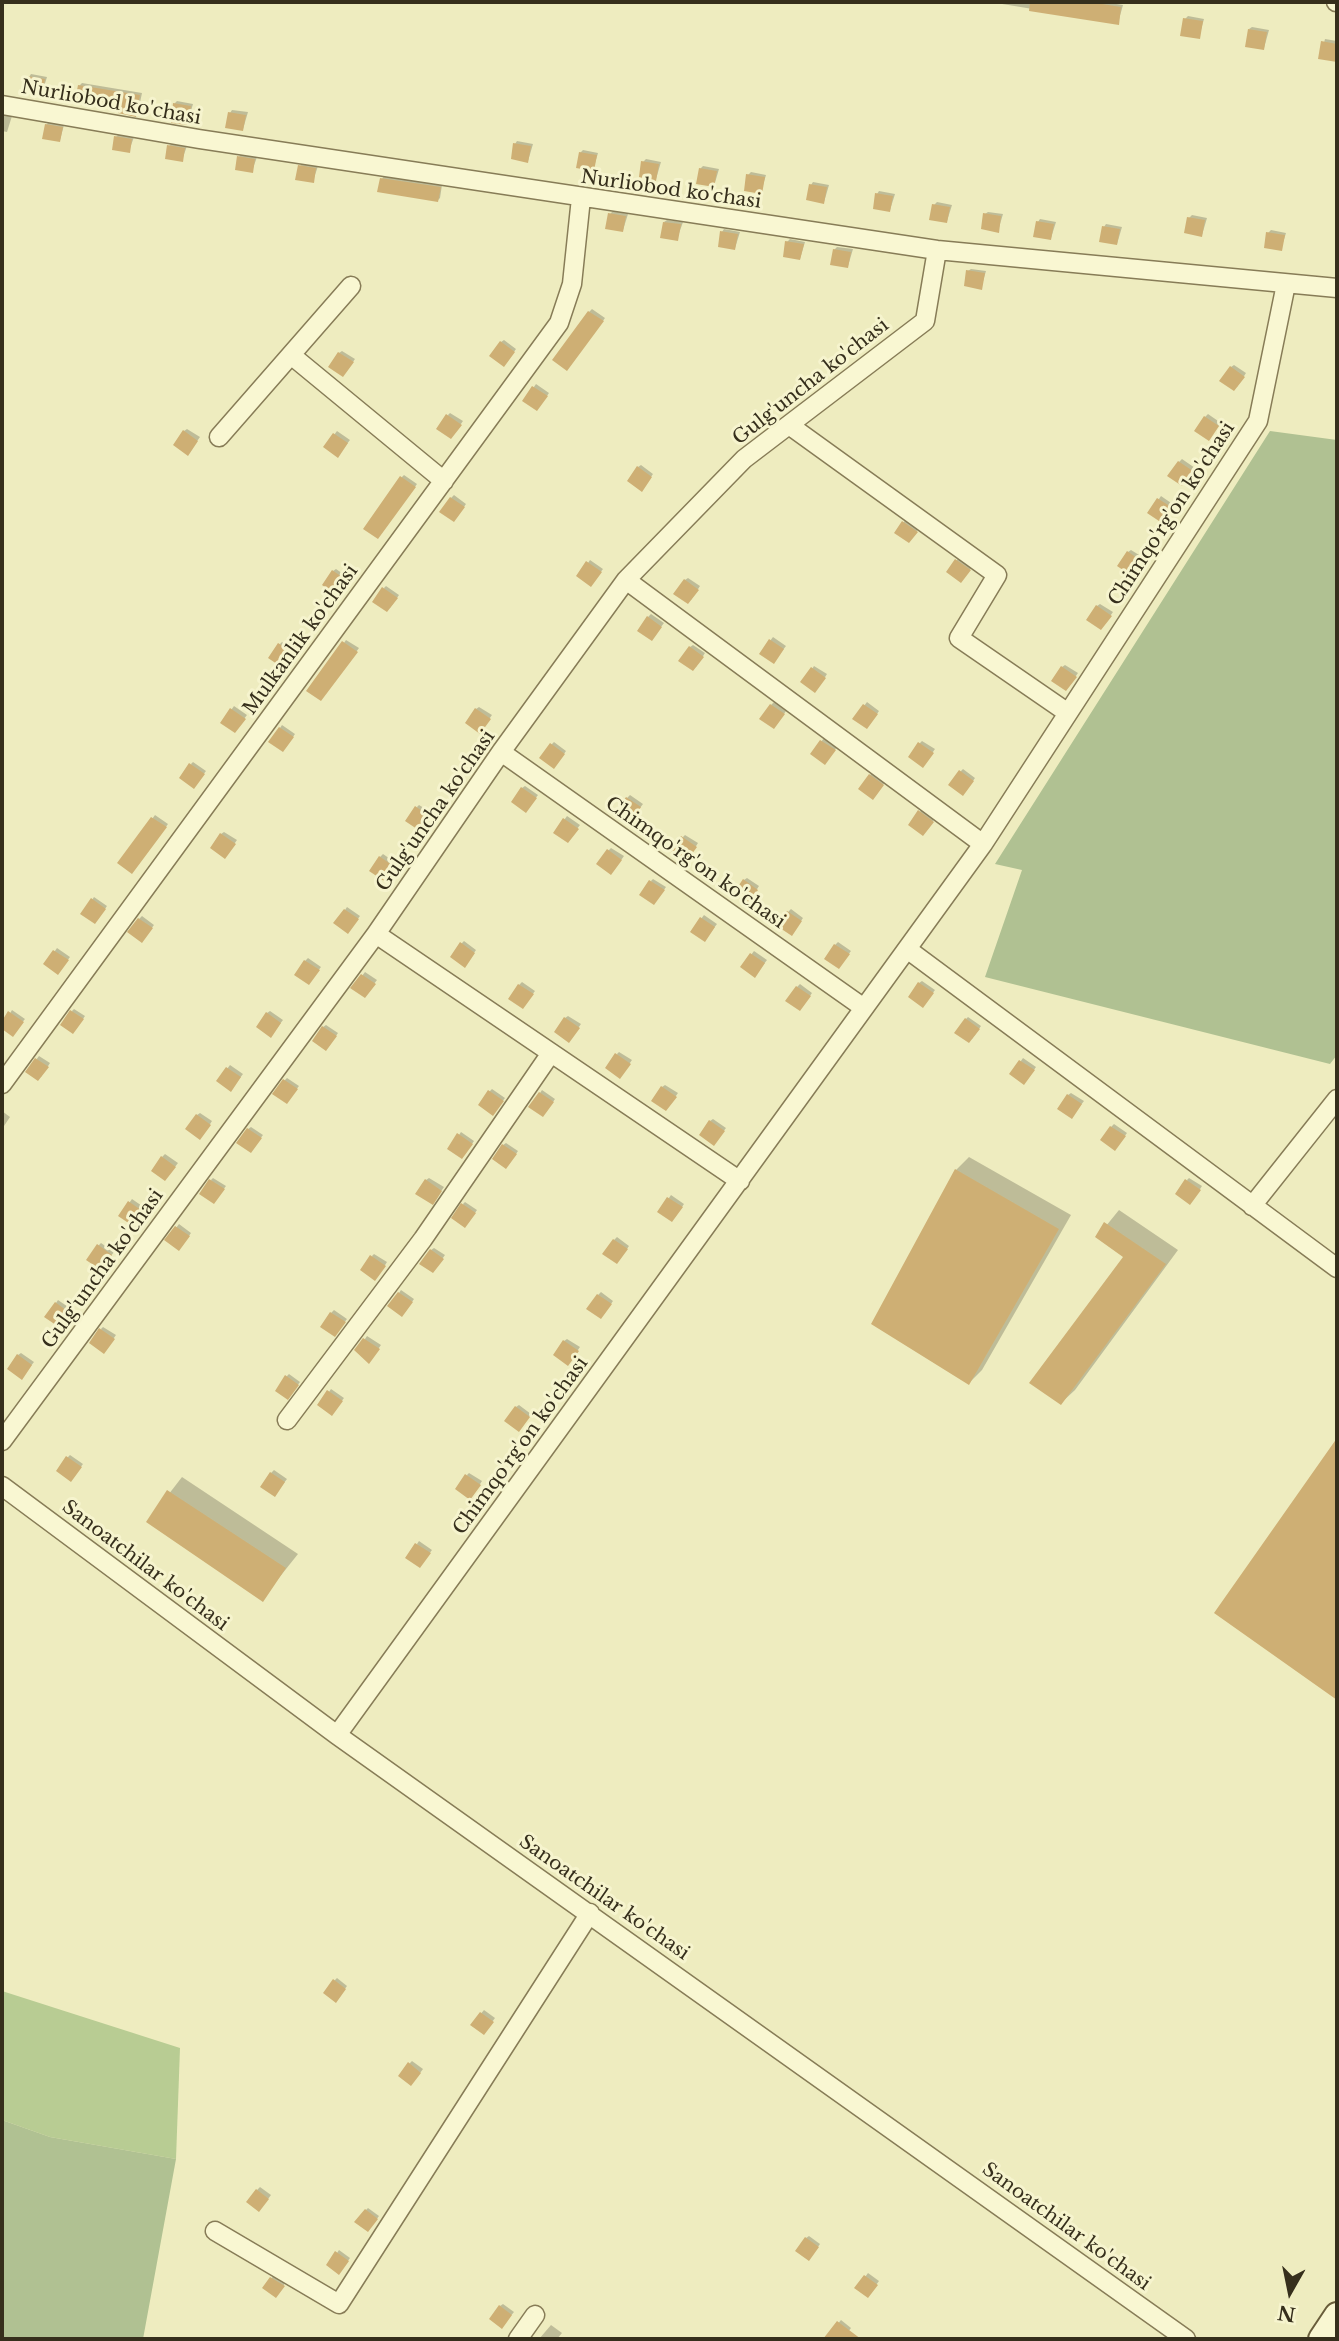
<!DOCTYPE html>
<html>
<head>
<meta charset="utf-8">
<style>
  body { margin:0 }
  #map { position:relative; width:1339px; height:2341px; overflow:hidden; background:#eeecbf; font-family:"Libre Baskerville",serif }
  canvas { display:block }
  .frame { position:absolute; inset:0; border:4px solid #362f1c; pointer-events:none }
  .north { position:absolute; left:1255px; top:2257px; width:70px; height:70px; -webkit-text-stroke:5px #f6f4ce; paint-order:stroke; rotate:189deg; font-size:19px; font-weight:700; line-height:28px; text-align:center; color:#362f1c }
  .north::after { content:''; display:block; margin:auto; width:24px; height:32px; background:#362f1c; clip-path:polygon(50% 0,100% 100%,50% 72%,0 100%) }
</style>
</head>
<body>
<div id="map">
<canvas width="1339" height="2341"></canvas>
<div class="frame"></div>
<div class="north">N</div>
</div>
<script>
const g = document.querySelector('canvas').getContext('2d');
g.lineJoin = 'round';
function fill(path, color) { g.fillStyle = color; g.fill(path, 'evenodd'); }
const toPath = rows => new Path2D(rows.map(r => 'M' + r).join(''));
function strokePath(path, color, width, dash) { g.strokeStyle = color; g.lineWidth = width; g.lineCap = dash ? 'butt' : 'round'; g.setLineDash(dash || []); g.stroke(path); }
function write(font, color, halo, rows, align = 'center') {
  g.font = font + ' "Libre Baskerville",serif'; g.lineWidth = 6; g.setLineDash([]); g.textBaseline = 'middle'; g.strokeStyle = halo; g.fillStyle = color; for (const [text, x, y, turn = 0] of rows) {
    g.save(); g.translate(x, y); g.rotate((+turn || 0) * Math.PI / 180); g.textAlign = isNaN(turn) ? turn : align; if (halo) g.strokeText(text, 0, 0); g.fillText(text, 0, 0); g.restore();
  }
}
fill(toPath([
  [2,1991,180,2048,176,2159,50,2137,2,2120]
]), '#b8cc93');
fill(toPath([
  [1270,431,1337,440,1337,1055,1330,1064,985,977,1022,870,995,864],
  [2,2120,50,2137,176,2159,143,2339,2,2339]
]), '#b0c192');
fill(toPath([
  [990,2,1104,2,1123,5,1118,23],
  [1188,16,1204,19,1199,37,1185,19],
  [1252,27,1269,30,1264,48,1249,29],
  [1325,39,1337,41,1337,61,1320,58],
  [31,74,47,77,42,93,29,77],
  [82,83,142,93,138,112,135,115,79,86],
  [177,101,193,104,187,124,174,104],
  [232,110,248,112,243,129,230,113],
  [2,113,12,116,7,132,2,131],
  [49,122,64,125,60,140,46,125],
  [119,134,134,137,129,151,116,137],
  [517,141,533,144,528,161,515,144],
  [172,143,187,146,182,160,169,146],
  [583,150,598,153,593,170,580,153],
  [241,154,257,157,252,171,239,157],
  [646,159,661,162,656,179,643,162],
  [302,164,318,166,313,181,300,166],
  [703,166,719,169,714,186,700,169],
  [751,172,766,175,761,192,748,175],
  [384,176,442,185,440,198,437,201,382,179],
  [813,182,829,185,824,202,811,185],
  [879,191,895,194,890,210,877,194],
  [937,202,952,205,947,221,934,205],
  [613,211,628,214,623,230,610,214],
  [988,212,1003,214,998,231,985,214],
  [1192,215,1207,218,1202,235,1189,218],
  [1040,219,1056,222,1051,238,1038,222],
  [667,220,683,222,677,239,664,222],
  [1106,224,1122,227,1117,244,1104,227],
  [724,229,740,232,735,248,722,232],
  [1271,230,1286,233,1281,249,1268,233],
  [790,239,805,242,800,259,787,242],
  [837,247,853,249,848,266,834,250],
  [971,269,986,271,981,288,968,271],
  [592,309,605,318,570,366,589,312],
  [504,340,516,349,507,362,501,342],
  [342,351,355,359,345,373,339,353],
  [1234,365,1246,373,1237,387,1231,367],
  [536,384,549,393,539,407,525,400],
  [450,413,463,421,453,435,448,415],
  [1208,414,1221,423,1211,436,1205,417],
  [187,429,200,437,190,451,184,431],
  [337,431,350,440,340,453,325,447],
  [1182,459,1195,468,1185,481,1179,462],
  [641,465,653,474,644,487,638,467],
  [404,475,417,484,381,534,402,477],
  [454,495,466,504,457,517,451,498],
  [1161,496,1174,505,1165,518,1150,512],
  [906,519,919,528,912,538,897,532],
  [1131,550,1144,558,1134,571,1128,552],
  [959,557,972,567,963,578,949,572],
  [590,560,603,569,593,582,588,563],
  [336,569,349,578,339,591,333,571],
  [688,578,700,586,691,600,685,580],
  [386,586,399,595,390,608,384,588],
  [1100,604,1113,612,1103,626,1097,606],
  [651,614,664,623,654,636,648,617],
  [773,637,786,646,776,659,761,653],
  [346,640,359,648,324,696,344,643],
  [282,642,295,650,286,664,280,644],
  [693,645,705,653,696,667,690,647],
  [1065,665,1078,673,1068,687,1062,667],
  [814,666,827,674,818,688,812,669],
  [774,702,786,711,777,724,771,705],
  [867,702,879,711,870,724,855,718],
  [234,706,247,715,237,728,222,723],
  [479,707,492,715,482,729,476,709],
  [282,725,295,734,286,747,280,728],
  [824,738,837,747,827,760,812,754],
  [922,741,935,749,925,763,919,744],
  [554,742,566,751,557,764,551,745],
  [193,762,206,771,196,784,191,764],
  [963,769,975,778,966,791,960,772],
  [872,773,885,782,876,795,870,775],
  [525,786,538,795,528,808,522,788],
  [630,795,643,804,633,817,627,798],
  [419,805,432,813,422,826,417,807],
  [922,809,935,818,926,831,920,812],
  [155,815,168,824,135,869,120,863],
  [567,816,580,825,570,838,555,833],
  [224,832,237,840,227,854,221,834],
  [685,835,698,843,689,857,683,837],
  [611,848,624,856,614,870,608,851],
  [383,854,396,863,386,876,380,857],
  [747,878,759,886,750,900,744,880],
  [653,879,666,887,656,901,651,881],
  [94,897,107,906,98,919,92,900],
  [347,907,360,916,350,929,345,910],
  [791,909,803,918,794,931,788,912],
  [704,915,717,924,707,937,692,931],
  [142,916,154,925,144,938,139,919],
  [464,941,476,950,467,963,461,944],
  [838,942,851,951,841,964,835,945],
  [57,948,70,957,60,970,46,964],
  [754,951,767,960,757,973,742,967],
  [308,958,321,967,311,980,305,961],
  [365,972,377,980,367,993,353,988],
  [922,981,935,990,925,1003,919,983],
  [522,982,535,991,525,1004,519,985],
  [800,984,812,993,803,1006,797,987],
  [74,1009,85,1016,76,1029,72,1011],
  [12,1010,25,1019,12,1034,2,1027],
  [270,1011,283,1020,273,1033,267,1013],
  [568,1016,581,1024,571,1038,565,1018],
  [968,1017,981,1026,972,1039,966,1019],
  [326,1025,338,1033,329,1046,323,1027],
  [619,1052,632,1060,622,1074,617,1054],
  [39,1056,50,1063,41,1077,27,1072],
  [1023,1058,1036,1067,1027,1080,1012,1074],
  [230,1065,243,1074,233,1087,218,1081],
  [287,1078,299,1086,289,1099,284,1081],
  [665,1085,678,1093,668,1107,662,1087],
  [492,1089,505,1098,495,1111,489,1092],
  [542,1090,555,1099,546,1112,540,1093],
  [1071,1093,1084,1101,1074,1114,1068,1095],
  [2,1111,10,1117,2,1129],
  [200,1113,212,1121,203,1135,197,1115],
  [713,1119,726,1128,716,1141,710,1121],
  [1114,1124,1127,1133,1117,1146,1111,1127],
  [251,1127,263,1135,253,1148,248,1129],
  [461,1132,474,1141,465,1154,459,1135],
  [506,1143,518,1151,509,1164,503,1145],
  [165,1154,178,1163,168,1176,162,1157],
  [969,1157,1071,1215,982,1370,969,1383,956,1170],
  [213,1178,226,1186,216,1199,211,1180],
  [429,1178,444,1187,435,1200,426,1180],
  [1189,1178,1202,1186,1193,1200,1187,1180],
  [671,1195,684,1204,675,1217,660,1211],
  [132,1199,145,1208,135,1221,120,1216],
  [465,1202,477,1210,468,1223,463,1204],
  [1119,1210,1178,1250,1075,1390,1061,1403,1126,1257,1097,1237],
  [179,1224,191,1233,182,1246,167,1240],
  [617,1237,629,1246,620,1259,614,1240],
  [101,1243,114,1252,104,1265,98,1246],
  [434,1248,445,1255,435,1269,431,1250],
  [374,1254,387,1262,378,1276,372,1256],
  [401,1290,414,1299,405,1312,399,1293],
  [601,1292,613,1301,604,1314,598,1295],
  [58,1300,71,1309,62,1322,56,1303],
  [334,1310,347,1319,337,1332,331,1313],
  [103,1327,116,1335,106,1349,101,1329],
  [367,1336,381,1345,371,1359,357,1351],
  [567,1339,580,1347,570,1361,564,1341],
  [21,1353,34,1362,24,1375,18,1355],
  [289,1374,300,1382,290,1395,286,1377],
  [331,1389,344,1398,334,1411,329,1392],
  [519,1405,531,1414,522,1427,516,1407],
  [1337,1441,1337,1697,1216,1612],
  [70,1455,83,1464,73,1477,67,1458],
  [274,1470,287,1479,277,1492,271,1473],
  [469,1473,482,1481,473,1495,467,1475],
  [182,1477,298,1554,262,1599,148,1521],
  [419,1541,432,1550,422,1563,417,1544],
  [337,1978,347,1986,338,1998,334,1981],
  [484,2010,495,2018,486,2030,472,2024],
  [412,2061,423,2069,414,2081,409,2064],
  [260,2187,271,2195,262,2207,257,2190],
  [368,2208,379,2216,370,2228,366,2210],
  [809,2236,820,2244,811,2256,806,2238],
  [339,2250,350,2258,341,2270,337,2253],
  [868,2273,879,2281,870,2293,857,2288],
  [274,2275,286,2282,278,2293,265,2287],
  [503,2304,514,2312,504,2324,500,2306],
  [841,2320,851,2328,843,2339,835,2339,829,2334],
  [551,2325,562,2333,557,2339,539,2339]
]), '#0003');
fill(toPath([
  [1030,2,1090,2,1121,7,1119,25,1029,11],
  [1183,18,1203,21,1200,39,1180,36],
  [1248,29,1267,32,1264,50,1245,47],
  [1321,41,1337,44,1337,62,1318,59],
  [27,76,45,79,42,95,25,92],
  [78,85,140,95,136,117,118,113,119,108,75,101],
  [173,103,191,106,187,125,171,123],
  [228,112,246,115,243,131,225,128],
  [45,124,63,127,60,142,42,139],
  [114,136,132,139,130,153,112,150],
  [513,143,531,146,528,163,511,159],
  [167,145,185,148,183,162,165,159],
  [579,152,597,155,594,171,576,168],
  [237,156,255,159,253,173,235,170],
  [641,161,659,164,656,181,639,177],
  [298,165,316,168,314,183,295,180],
  [699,168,717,171,714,187,696,184],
  [746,174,765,177,762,194,744,191],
  [380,178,441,187,438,202,377,192],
  [809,184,827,187,824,204,806,200],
  [875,193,893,196,890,212,873,209],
  [932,204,950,207,947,223,929,220],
  [608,213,626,216,623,232,605,229],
  [983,213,1001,216,999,233,981,229],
  [1187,217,1205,220,1202,237,1184,233],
  [1036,221,1054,224,1051,240,1033,237],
  [663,222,681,224,678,241,660,238],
  [1102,226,1120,229,1117,245,1099,242],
  [720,231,738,234,735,250,718,247],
  [1266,232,1285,235,1282,251,1264,248],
  [785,241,804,244,800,260,783,257],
  [833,249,851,252,848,268,830,265],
  [966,270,985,273,982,290,964,286],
  [588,311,604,321,567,371,552,360],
  [500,341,515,352,504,367,489,356],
  [338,352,354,362,343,377,328,367],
  [1230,366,1245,377,1234,391,1219,381],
  [532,386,548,396,537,411,522,401],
  [446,414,462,425,451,439,436,429],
  [1204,416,1219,426,1209,441,1194,431],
  [183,430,198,441,188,456,173,445],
  [333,433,348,443,338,458,323,447],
  [1178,461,1193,471,1182,486,1167,476],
  [637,466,652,477,642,492,627,481],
  [400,476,416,487,378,539,363,529],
  [450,497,465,507,454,522,439,512],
  [1157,498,1173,508,1162,523,1147,513],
  [902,521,918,532,909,543,894,533],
  [1127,551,1143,562,1132,576,1117,566],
  [955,559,971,570,961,583,946,572],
  [586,561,602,572,591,587,576,576],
  [332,570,348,581,337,596,322,585],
  [684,579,699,590,688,604,673,594],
  [382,587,398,598,387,612,372,602],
  [1096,605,1112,616,1101,630,1086,620],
  [647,616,662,627,652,641,637,631],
  [769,639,784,649,774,664,759,654],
  [342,641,358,652,321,701,306,691],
  [278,643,294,653,283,668,268,658],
  [689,646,704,657,693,671,678,661],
  [1061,666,1077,677,1066,691,1051,681],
  [811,667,826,678,815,693,800,682],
  [770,704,785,714,774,729,759,719],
  [863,704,878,714,867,729,852,719],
  [230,708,246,719,235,733,220,723],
  [475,708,491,719,480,734,465,723],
  [279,727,294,737,283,752,268,742],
  [820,740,836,750,825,765,810,754],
  [918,742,934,753,923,768,908,757],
  [550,743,565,754,554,769,539,758],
  [189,763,205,774,194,789,179,778],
  [959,770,974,781,963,796,948,785],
  [869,774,884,785,873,800,858,789],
  [521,787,537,798,526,813,511,802],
  [626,797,641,807,631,822,616,812],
  [415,806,431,817,420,831,405,821],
  [918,810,934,822,923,836,908,825],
  [151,817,167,827,132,874,117,863],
  [563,818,579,829,568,843,553,833],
  [220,833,236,844,225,859,210,848],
  [681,836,697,847,686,862,671,851],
  [607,849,622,860,611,875,596,864],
  [379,856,395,867,384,881,369,871],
  [743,879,758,890,748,904,733,894],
  [649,880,665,890,654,905,639,895],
  [91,898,106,909,95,924,80,914],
  [344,909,359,919,348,934,333,923],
  [787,911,802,921,792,936,777,926],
  [700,917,715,927,705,942,690,932],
  [138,918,153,928,142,943,127,932],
  [460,942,475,953,465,968,450,957],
  [834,944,850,954,839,969,824,959],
  [53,950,69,960,58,975,43,964],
  [750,953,765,963,755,978,740,967],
  [304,960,320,970,309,985,294,975],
  [361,974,376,984,365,998,350,988],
  [918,982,934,993,923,1008,908,997],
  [518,984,534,994,523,1009,508,999],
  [796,986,811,996,800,1011,785,1001],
  [70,1010,84,1019,73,1034,60,1025],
  [8,1011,24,1022,13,1037,2,1029,2,1021],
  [266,1012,281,1023,271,1038,256,1027],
  [564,1017,580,1028,569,1043,554,1032],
  [965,1018,980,1029,969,1043,954,1033],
  [322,1026,337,1036,326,1051,312,1041],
  [615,1053,631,1064,620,1079,605,1068],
  [35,1058,49,1067,38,1081,25,1072],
  [1019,1060,1035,1070,1024,1085,1009,1074],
  [226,1067,241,1077,231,1092,216,1081],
  [283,1079,298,1089,287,1104,272,1094],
  [661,1086,677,1097,666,1111,651,1101],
  [488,1090,504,1101,493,1116,478,1105],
  [539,1092,554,1102,543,1117,528,1107],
  [1067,1094,1082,1104,1072,1119,1057,1109],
  [196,1114,211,1125,200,1140,185,1129],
  [709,1120,725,1131,714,1146,699,1135],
  [1110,1126,1126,1136,1115,1151,1100,1140],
  [247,1128,262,1138,251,1153,236,1143],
  [457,1133,473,1144,462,1159,447,1149],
  [502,1144,517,1154,506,1169,492,1159],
  [161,1156,176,1167,165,1181,151,1171],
  [955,1169,1059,1229,969,1385,871,1324],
  [209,1179,225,1189,214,1204,199,1194],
  [425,1179,442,1191,433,1205,415,1194],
  [1185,1179,1201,1190,1190,1205,1175,1194],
  [667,1197,683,1207,672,1222,657,1212],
  [128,1201,144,1212,133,1226,118,1216],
  [461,1203,476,1213,465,1228,451,1218],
  [1104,1222,1166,1264,1061,1405,1029,1383,1123,1257,1095,1237],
  [175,1226,190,1236,179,1251,164,1240],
  [613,1239,628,1249,617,1264,602,1254],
  [97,1244,112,1255,101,1270,86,1260],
  [430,1249,444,1259,433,1273,419,1264],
  [370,1255,386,1266,375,1281,360,1270],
  [398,1292,413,1302,402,1317,387,1306],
  [597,1294,612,1304,601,1319,586,1309],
  [55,1302,70,1313,59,1327,44,1317],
  [330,1312,346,1322,335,1337,320,1327],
  [99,1328,115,1339,104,1354,89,1343],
  [363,1338,380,1349,369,1364,354,1350],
  [563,1340,579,1351,568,1366,553,1355],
  [17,1354,32,1365,22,1380,7,1369],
  [285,1375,299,1385,288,1400,275,1391],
  [327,1390,343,1401,332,1416,317,1405],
  [515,1406,530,1417,519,1432,504,1421],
  [1337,1438,1337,1700,1214,1613],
  [66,1456,82,1467,71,1482,56,1471],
  [270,1472,285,1482,275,1497,260,1487],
  [465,1474,481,1485,470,1500,455,1489],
  [167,1490,286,1568,263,1602,146,1522],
  [415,1543,431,1553,420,1568,405,1558],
  [333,1979,346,1989,336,2003,323,1993],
  [480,2012,494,2022,484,2035,470,2025],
  [408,2062,421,2073,411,2086,398,2076],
  [256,2189,269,2199,259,2212,246,2202],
  [365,2209,378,2219,368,2232,354,2222],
  [805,2237,819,2247,809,2261,795,2251],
  [335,2251,349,2261,339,2275,326,2265],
  [864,2275,878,2285,868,2298,854,2288],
  [270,2277,285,2286,276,2298,262,2288],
  [499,2305,512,2315,502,2329,489,2319],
  [837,2321,861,2339,823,2339]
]), '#ceaf74');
const street = toPath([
  [1336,2,1337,2],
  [2,105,199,139,937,250,1337,288],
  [291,355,444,481],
  [789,425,997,575,959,638,1068,713],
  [219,437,351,286],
  [626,580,983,844],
  [501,752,864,1008],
  [376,934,740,1181],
  [907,949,1337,1268],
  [2,1084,559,323,572,284,581,198],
  [1252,1206,1337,1099],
  [287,1420,423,1239,551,1053],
  [2,1441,376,934,501,752,626,580,744,459,925,321,937,250],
  [2,1486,337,1735,1186,2339],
  [337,1735,983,844,1258,421,1286,284],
  [215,2231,339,2304,590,1913],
  [518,2339,535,2315]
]);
const secondary = toPath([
  [1321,2339,1337,2315]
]);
strokePath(street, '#877c57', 21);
strokePath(secondary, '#695d3a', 28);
strokePath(street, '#f9f7d2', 18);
strokePath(secondary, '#f9f7d2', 24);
write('19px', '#362f1c', '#f6f4ce', [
  ["Nurliobod ko'chasi",111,103,10],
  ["Nurliobod ko'chasi",671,190,8],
  ["Gulg'uncha ko'chasi",811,382,-38],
  ["Chimqo'rg'on ko'chasi",1172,514,-57],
  ["Mulkanlik ko'chasi",301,640,-54],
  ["Gulg'uncha ko'chasi",436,811,-55],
  ["Chimqo'rg'on ko'chasi",695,863,35],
  ["Gulg'uncha ko'chasi",103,1269,-54],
  ["Chimqo'rg'on ko'chasi",521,1446,-54],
  ["Sanoatchilar ko'chasi",145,1566,37],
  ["Sanoatchilar ko'chasi",604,1898,35],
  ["Sanoatchilar ko'chasi",1066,2227,36]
]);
</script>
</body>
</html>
